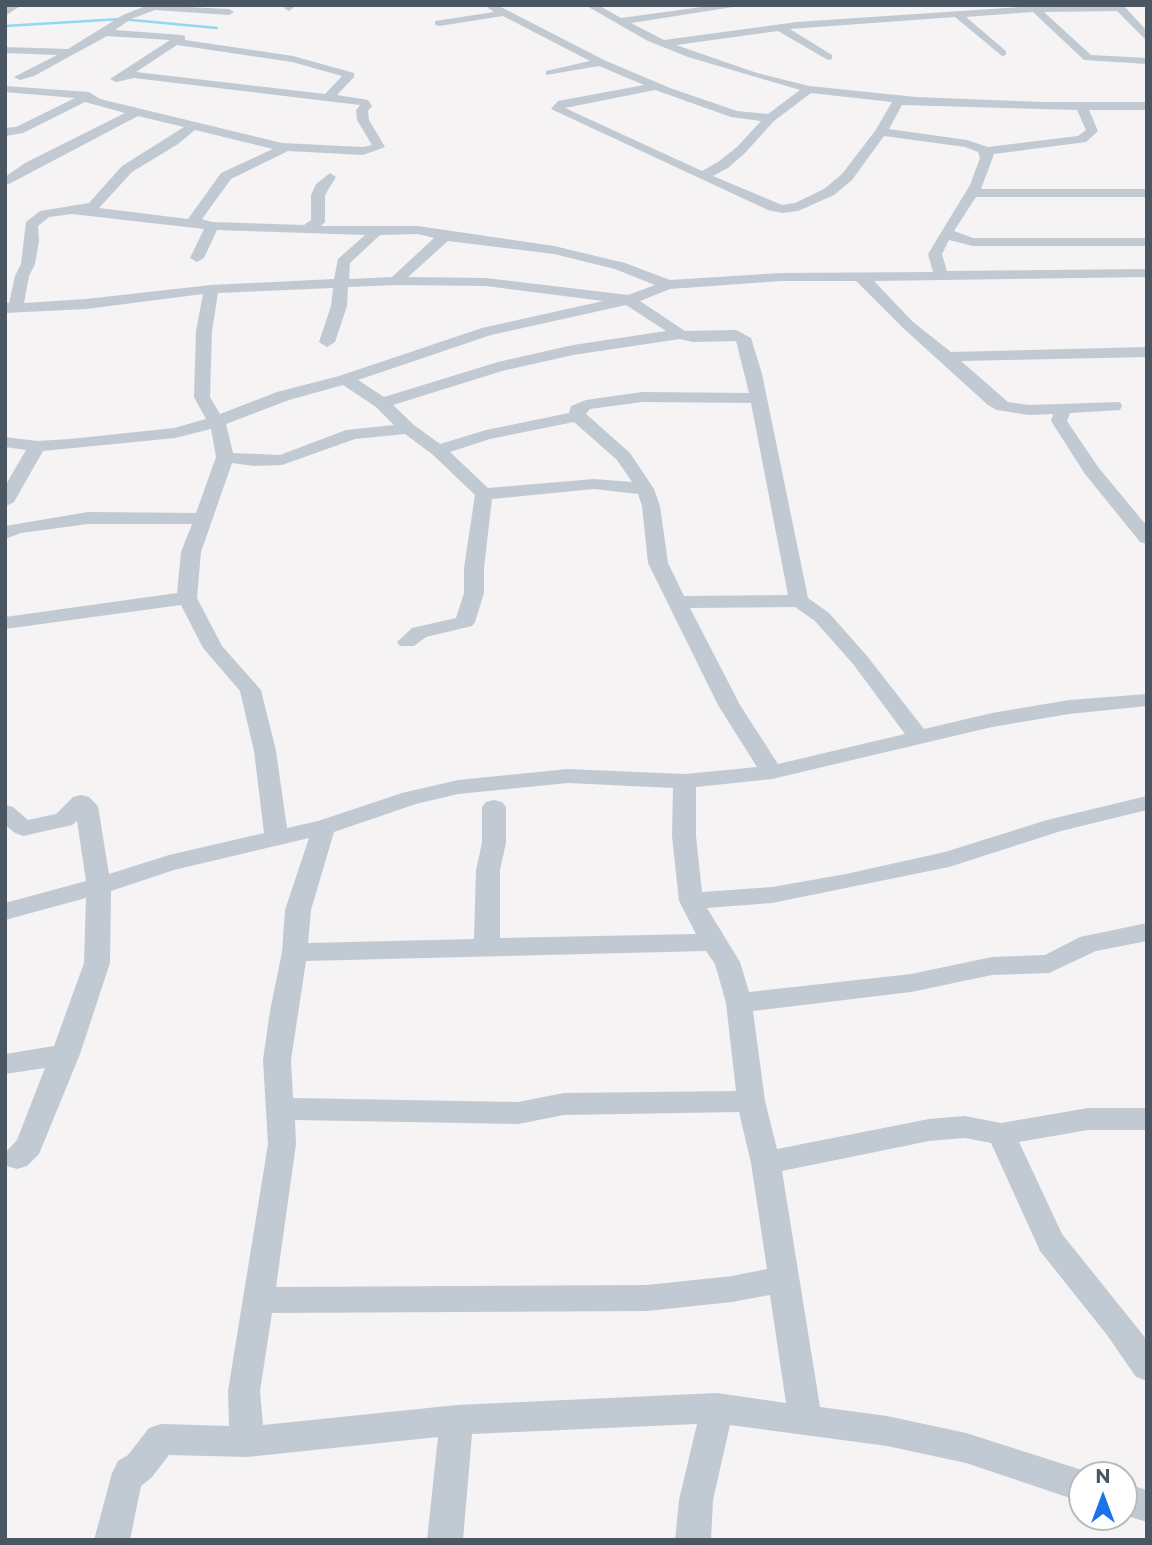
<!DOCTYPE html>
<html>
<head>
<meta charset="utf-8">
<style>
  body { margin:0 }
  #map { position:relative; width:1152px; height:1545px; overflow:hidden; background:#f5f3f3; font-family:Montserrat,sans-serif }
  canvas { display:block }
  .frame { position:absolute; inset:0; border:7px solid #4a5661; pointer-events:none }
  .north { position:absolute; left:1068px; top:1461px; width:70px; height:70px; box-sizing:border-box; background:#fff; border:2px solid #b7bbc0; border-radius:50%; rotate:0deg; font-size:19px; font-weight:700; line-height:28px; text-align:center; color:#4a5661 }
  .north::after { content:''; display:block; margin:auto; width:24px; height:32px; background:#1a73e8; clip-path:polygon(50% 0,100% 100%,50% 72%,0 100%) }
</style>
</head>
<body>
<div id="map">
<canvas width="1152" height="1545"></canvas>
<div class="frame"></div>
<div class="north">N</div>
</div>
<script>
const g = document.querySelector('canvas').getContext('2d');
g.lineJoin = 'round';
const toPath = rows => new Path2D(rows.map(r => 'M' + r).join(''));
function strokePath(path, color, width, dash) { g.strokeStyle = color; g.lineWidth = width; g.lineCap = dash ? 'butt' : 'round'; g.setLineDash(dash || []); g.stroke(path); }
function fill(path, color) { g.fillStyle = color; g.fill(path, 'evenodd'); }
strokePath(toPath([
  [5,26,121,19,217,28]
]), '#90daee', 2.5);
fill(toPath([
  [10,5,22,5,5,16,5,8,10,5],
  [148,5,229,9,234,12,229,15,155,10,131,19,115,30,181,35,185,36,185,40,293,56,354,73,354,77,337,95,368,100,372,106,368,111,369,120,385,147,363,155,288,151,231,179,202,219,212,222,304,225,311,220,311,195,316,184,330,173,336,177,325,195,325,222,321,226,418,226,554,246,625,263,670,280,781,273,933,272,928,254,970,185,980,158,978,152,965,147,884,136,852,180,834,195,798,211,782,213,768,210,551,109,558,101,644,85,599,66,546,75,546,71,590,61,503,16,439,26,435,25,435,21,494,12,484,5,497,5,604,60,670,88,737,111,768,114,800,90,688,57,648,41,585,5,598,5,621,18,716,5,746,5,631,23,664,40,797,22,1035,6,1123,5,1147,31,1147,41,1117,11,1044,12,1091,55,1147,58,1147,64,1084,60,1033,12,966,17,1006,51,1006,55,1002,56,955,17,790,29,832,55,832,59,828,60,778,31,676,45,757,73,809,86,916,97,1042,102,1147,102,1147,110,1089,110,1098,131,1086,142,994,154,981,189,1147,189,1147,197,976,197,954,231,973,238,1147,238,1147,246,973,246,949,240,942,254,947,271,1147,269,1147,277,874,281,913,322,951,352,1147,347,1147,357,961,361,1008,402,1029,405,1120,402,1122,406,1120,410,1070,413,1067,421,1098,467,1147,526,1147,544,1140,542,1085,474,1051,421,1053,414,1029,415,997,410,988,405,903,328,856,281,781,281,670,289,640,301,685,331,736,330,751,338,762,374,808,598,829,613,867,656,924,729,992,713,1069,700,1147,694,1147,706,1069,714,992,727,772,779,696,787,696,836,702,892,772,887,846,874,945,852,1047,820,1147,796,1147,810,1061,831,949,867,772,903,707,908,740,962,749,992,911,974,992,957,1045,955,1080,937,1147,923,1147,941,1096,951,1049,973,992,975,911,992,753,1011,765,1101,777,1149,929,1119,965,1116,1001,1123,1088,1108,1147,1108,1147,1130,1088,1130,1019,1142,1062,1234,1147,1340,1147,1381,1136,1377,1107,1335,1040,1251,991,1143,965,1138,929,1141,782,1171,820,1407,887,1416,966,1433,1082,1470,1094,1475,1082,1475,1082,1502,966,1463,887,1446,730,1425,713,1500,711,1540,675,1540,679,1500,697,1424,472,1434,463,1540,427,1540,438,1437,247,1457,169,1455,152,1477,141,1486,130,1540,94,1540,112,1473,118,1461,128,1455,149,1428,161,1424,229,1426,228,1391,268,1144,263,1060,270,1011,282,952,285,910,309,838,174,870,111,891,110,963,80,1054,39,1154,27,1166,17,1169,7,1166,5,1153,17,1140,45,1068,5,1074,5,1054,54,1046,84,963,86,898,5,920,5,903,86,881,77,821,72,825,23,836,15,833,5,825,5,805,13,807,28,820,56,814,73,797,81,795,89,797,98,806,109,874,169,855,264,833,254,751,240,691,203,648,181,605,5,629,5,617,177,593,181,552,192,524,88,524,21,533,5,539,5,526,88,512,196,513,216,457,211,429,175,438,43,451,14,502,5,507,5,486,26,450,5,447,5,437,37,441,70,439,174,428,206,419,194,397,196,331,203,294,86,309,5,313,5,303,9,303,15,276,21,264,26,222,40,211,89,203,122,166,184,127,138,116,9,184,5,183,5,177,25,163,125,113,85,102,23,133,5,136,5,128,16,127,75,98,5,92,5,86,89,92,100,99,282,143,363,147,372,145,357,120,356,110,360,105,134,78,116,82,110,79,170,40,107,36,34,76,20,80,14,77,57,55,5,53,5,47,68,49,123,15,148,5],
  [177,45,292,62,342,76,325,94,136,72,177,45],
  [655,90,731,117,761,121,737,147,718,162,702,171,565,108,655,90],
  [811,93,892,102,875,131,842,174,824,189,795,203,782,205,713,176,728,168,745,153,774,121,811,93],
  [902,105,1077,110,1086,130,1078,136,988,147,967,140,889,129,902,105],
  [195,130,273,149,221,173,188,219,99,208,132,172,178,144,195,130],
  [72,214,204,229,190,258,197,262,204,258,217,230,365,235,338,259,334,279,211,285,86,299,24,303,29,276,35,264,39,241,38,226,49,217,72,214],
  [418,234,434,238,392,277,349,279,350,263,380,235,418,234],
  [448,241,554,254,615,269,655,285,628,295,486,278,408,277,448,241],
  [396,285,486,286,603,301,482,328,339,376,277,392,220,414,210,397,212,331,218,293,333,288,331,306,319,342,327,347,335,342,347,306,348,287,396,285],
  [626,305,666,331,573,345,498,362,384,397,358,380,491,335,626,305],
  [680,339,693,342,736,341,749,393,642,392,586,400,571,406,569,413,486,430,440,444,414,425,393,405,502,371,573,355,680,339],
  [343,385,376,407,394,425,346,430,280,455,233,453,226,424,289,400,343,385],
  [642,402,751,403,788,595,684,596,668,563,660,506,654,489,630,453,586,414,590,409,642,402],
  [574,422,617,460,632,482,594,479,488,488,450,452,490,439,574,422],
  [405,434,432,454,475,495,464,568,464,593,456,618,412,628,397,642,400,646,414,646,426,637,472,626,475,622,484,593,484,568,492,499,594,489,638,494,642,506,648,563,718,705,757,767,685,774,568,769,458,780,402,793,318,821,287,828,276,751,261,690,222,646,197,598,201,552,232,463,254,466,282,465,355,439,405,434],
  [795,607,815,621,853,664,905,734,778,764,740,705,690,608,795,607],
  [568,783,673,788,672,836,679,901,696,934,500,938,500,870,506,843,506,807,502,802,494,800,486,802,482,807,482,843,476,870,474,939,308,943,311,910,334,832,416,804,458,794,568,783],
  [706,951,715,964,726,1003,736,1091,564,1093,518,1102,293,1098,291,1060,306,961,706,951],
  [739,1112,751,1163,767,1269,732,1276,647,1285,276,1287,296,1144,295,1120,518,1124,564,1115,739,1112],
  [770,1295,786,1403,717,1393,457,1405,263,1425,260,1391,272,1313,647,1311,732,1302,770,1295],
  [286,5,297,5,289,11,284,8,286,5],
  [1124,1483,1147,1490,1147,1522,1124,1515,1124,1483]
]), '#c1cad2');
</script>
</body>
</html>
